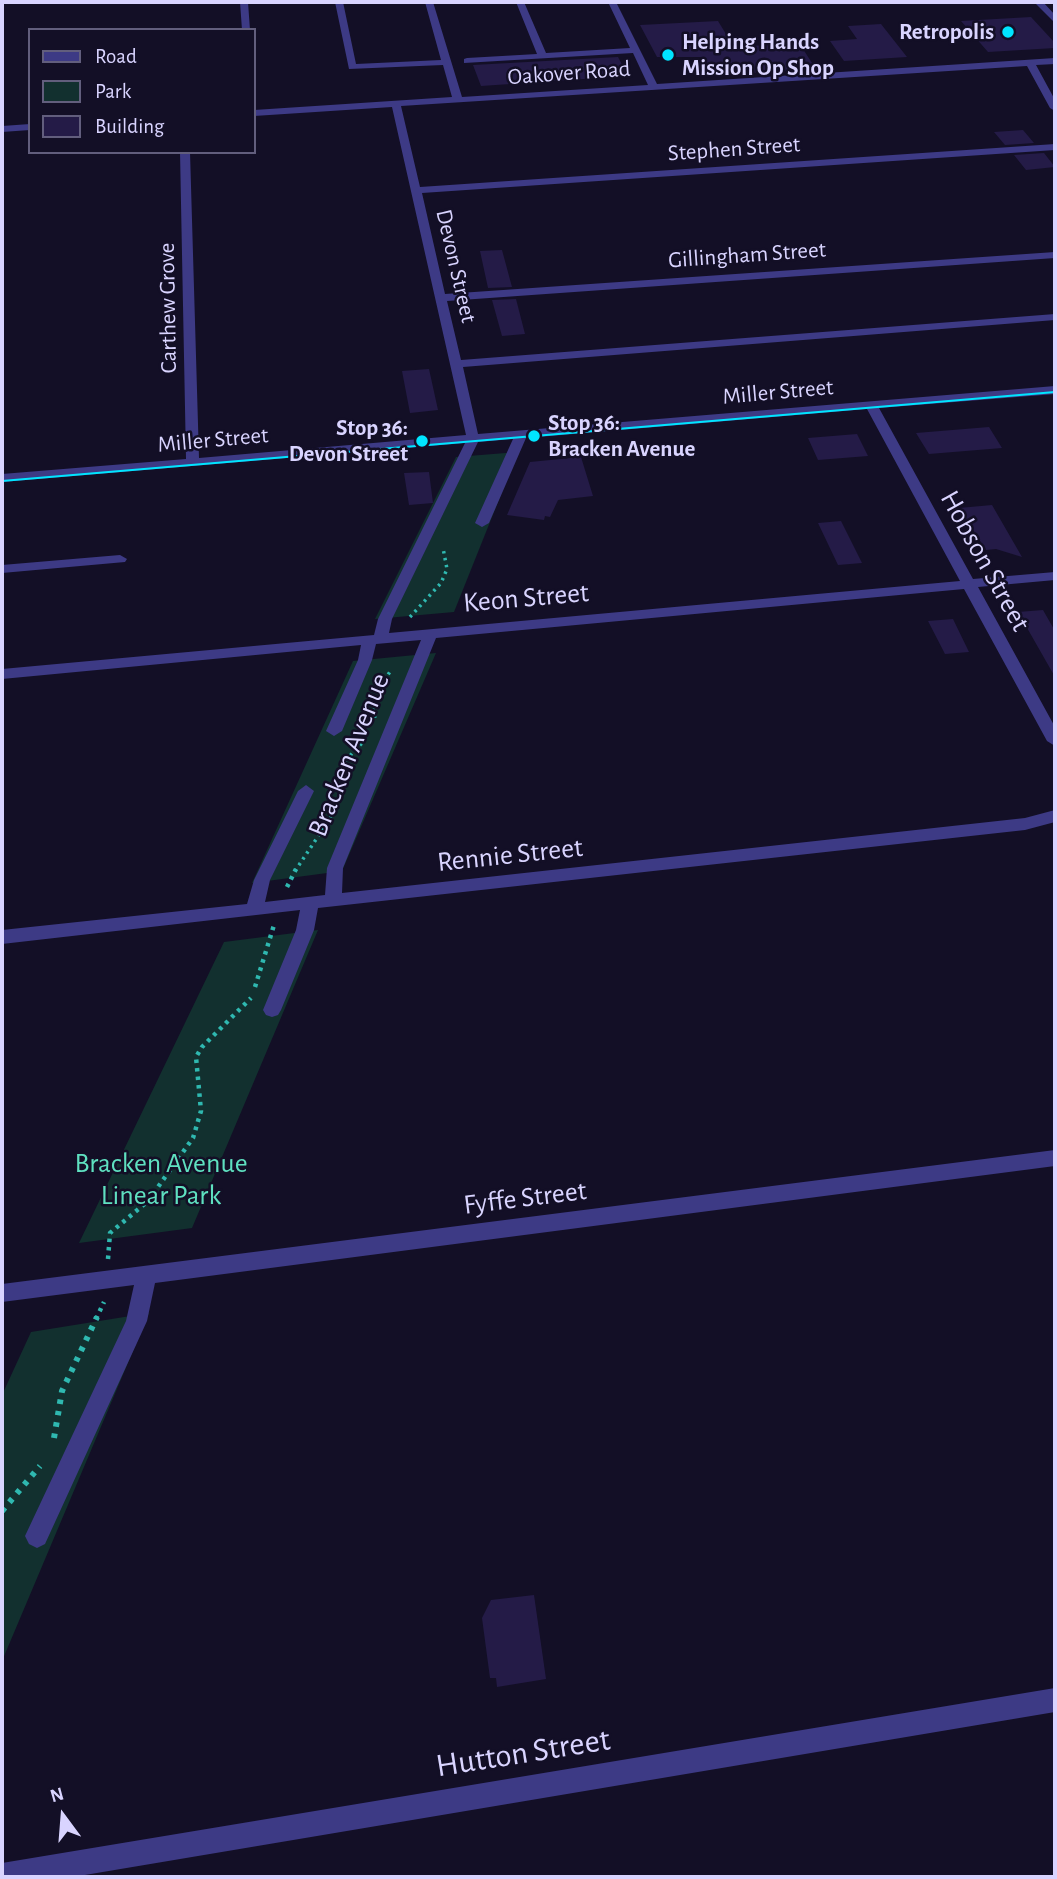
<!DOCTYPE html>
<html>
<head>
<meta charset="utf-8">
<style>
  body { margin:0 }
  #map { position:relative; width:1057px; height:1879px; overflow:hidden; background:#130f26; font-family:"Alegreya Sans",sans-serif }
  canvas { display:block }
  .frame { position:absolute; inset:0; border:4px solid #d9d4ff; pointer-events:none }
  .legend { position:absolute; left:28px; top:28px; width:228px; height:126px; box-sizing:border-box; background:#130f26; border:2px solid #625e7d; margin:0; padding:9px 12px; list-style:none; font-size:21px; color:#d9d4ff }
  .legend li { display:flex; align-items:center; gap:14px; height:35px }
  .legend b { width:35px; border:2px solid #625e7d }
  .north { position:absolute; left:28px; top:1781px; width:70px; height:70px; -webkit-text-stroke:5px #130f26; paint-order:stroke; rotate:344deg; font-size:19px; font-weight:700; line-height:28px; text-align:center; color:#d9d4ff }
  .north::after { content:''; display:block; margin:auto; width:24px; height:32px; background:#d9d4ff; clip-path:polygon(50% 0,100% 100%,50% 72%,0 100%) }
</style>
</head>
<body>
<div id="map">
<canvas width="1057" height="1879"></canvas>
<div class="frame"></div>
<ul class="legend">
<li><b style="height:9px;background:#3d3a85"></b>Road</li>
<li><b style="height:19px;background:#12302f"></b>Park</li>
<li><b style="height:19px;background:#241b47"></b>Building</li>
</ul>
<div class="north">N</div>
</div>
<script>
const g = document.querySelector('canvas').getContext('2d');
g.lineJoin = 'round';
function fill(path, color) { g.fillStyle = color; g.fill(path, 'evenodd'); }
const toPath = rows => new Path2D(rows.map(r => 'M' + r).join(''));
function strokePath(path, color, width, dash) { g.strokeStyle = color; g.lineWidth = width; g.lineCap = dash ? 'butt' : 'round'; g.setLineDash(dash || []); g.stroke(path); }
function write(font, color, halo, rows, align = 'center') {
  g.font = font + ' "Alegreya Sans",sans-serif'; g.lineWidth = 5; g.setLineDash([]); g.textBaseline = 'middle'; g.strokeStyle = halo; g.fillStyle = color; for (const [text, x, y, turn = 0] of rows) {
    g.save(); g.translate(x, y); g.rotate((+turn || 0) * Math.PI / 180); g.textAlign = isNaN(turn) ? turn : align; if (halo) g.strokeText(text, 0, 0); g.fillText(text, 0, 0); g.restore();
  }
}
fill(toPath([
  [518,452,454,612,375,619,456,457],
  [436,653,342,871,252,883,353,661],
  [318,930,192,1228,79,1243,224,942],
  [149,1313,2,1661,2,1395,31,1332]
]), '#12302f');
fill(toPath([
  [1031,17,1055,43,1055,48,988,52,961,21],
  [718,21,734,47,799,43,816,69,750,73,748,69,710,72,701,57,657,57,640,25],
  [881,24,907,57,844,61,830,41,857,39,848,26],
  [618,57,628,76,481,86,473,65],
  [1023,130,1034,143,1005,145,994,132],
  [1044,153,1055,167,1026,170,1014,155],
  [502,250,512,287,488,288,480,251],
  [516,299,525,334,502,336,492,300],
  [429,369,438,410,410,413,402,371],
  [989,427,1002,448,929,454,916,433],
  [857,434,868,456,818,460,808,438],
  [581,457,593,496,558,500,550,517,545,516,544,520,507,515,530,462],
  [429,472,433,503,409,505,404,473],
  [992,505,1022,557,996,549,986,550,959,508],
  [841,521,862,563,838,565,818,523],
  [1043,610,1055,631,1055,677,1018,612],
  [953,619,969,652,945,654,928,621],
  [534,1595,546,1679,497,1687,496,1678,490,1678,482,1618,491,1600]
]), '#241b47');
strokePath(toPath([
  [410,617,441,583,447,569,443,548],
  [375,718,371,702,391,670],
  [344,788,344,762,363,742],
  [295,871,331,817]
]), '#2fb8b0', 3.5, [2.5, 4.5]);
strokePath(toPath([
  [287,887,296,869],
  [255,987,274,925],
  [108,1259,110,1233,148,1201,193,1138,201,1111,196,1057,202,1047,251,998],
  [96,1319,104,1302]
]), '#2fb8b0', 4.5, [3.5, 5]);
strokePath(toPath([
  [54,1438,62,1391,97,1317],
  [2,1511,40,1466]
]), '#2fb8b0', 6, [4.5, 7]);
fill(toPath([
  [240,2,248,2,250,30,242,30,240,2],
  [335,2,343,2,356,64,441,60,425,2,433,2,462,97,648,85,633,53,464,63,464,59,467,58,537,54,516,2,524,2,546,53,630,48,608,2,616,2,657,84,1055,58,1055,64,1036,65,1055,100,1055,111,1050,108,1027,66,401,106,420,187,1055,144,1055,150,422,193,445,294,1055,252,1055,258,447,301,461,360,1055,314,1055,320,463,367,478,434,1055,386,1055,394,879,408,973,579,1055,572,1055,580,978,587,1055,727,1055,746,1047,741,964,589,436,638,343,868,342,893,1025,818,1055,810,1055,822,1025,830,318,908,314,930,281,1010,278,1015,272,1017,266,1015,263,1010,296,930,300,910,2,944,2,930,247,904,254,880,298,791,306,785,314,791,270,880,265,902,325,895,327,868,421,640,376,644,372,660,342,731,334,736,326,731,358,660,361,645,2,679,2,669,374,635,378,619,465,443,2,482,2,474,186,459,180,152,190,152,199,458,466,435,392,107,254,116,254,110,452,97,443,65,349,69,335,2],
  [867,409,960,581,389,633,392,619,478,442,513,439,475,523,482,527,489,523,526,438,867,409],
  [1034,2,1043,2,1055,15,1055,23,1034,2],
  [30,124,30,130,2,132,2,126,30,124],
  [120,555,127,559,125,562,2,573,2,565,120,555],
  [1055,1150,1055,1166,155,1283,147,1321,45,1544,37,1548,29,1544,25,1536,126,1321,134,1285,2,1302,2,1284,1055,1150],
  [1055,1688,1055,1712,73,1877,2,1877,2,1863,1055,1688]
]), '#3d3a85');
strokePath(toPath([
  [2,481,1055,392]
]), '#00e5ff', 2);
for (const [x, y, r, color] of [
  [1008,32,7,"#00e5ff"],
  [668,55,7,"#00e5ff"],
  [534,436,7,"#00e5ff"],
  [422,441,7,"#00e5ff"]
]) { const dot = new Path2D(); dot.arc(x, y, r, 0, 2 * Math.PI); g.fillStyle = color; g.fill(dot); strokePath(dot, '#130f26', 2.5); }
write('bold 23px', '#d9d4ff', '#130f26', [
  ["Retropolis",994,32],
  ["Helping Hands",682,42,"left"],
  ["Mission Op Shop",682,68,"left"],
  ["Stop 36:",548,423,"left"],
  ["Bracken Avenue",548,449,"left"],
  ["Stop 36:",408,428],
  ["Devon Street",408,454]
], 'right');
write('23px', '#d9d4ff', '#130f26', [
  ["Oakover Road",569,73,-4],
  ["Stephen Street",734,149,-4],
  ["Gillingham Street",747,255,-4],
  ["Devon Street",456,266,77],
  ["Carthew Grove",168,308,-91],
  ["Miller Street",778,392,-5],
  ["Miller Street",213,440,-5]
]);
write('28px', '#d9d4ff', '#130f26', [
  ["Hobson Street",985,561,61],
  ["Keon Street",526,598,-5],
  ["Bracken Avenue",349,755,-68],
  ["Rennie Street",510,855,-6],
  ["Fyffe Street",525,1198,-7]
]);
write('28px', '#5fe0c0', '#130f26', [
  ["Bracken Avenue",161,1164],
  ["Linear Park",161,1196]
]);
write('33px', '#d9d4ff', '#130f26', [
  ["Hutton Street",523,1753,-9]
]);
</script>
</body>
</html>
